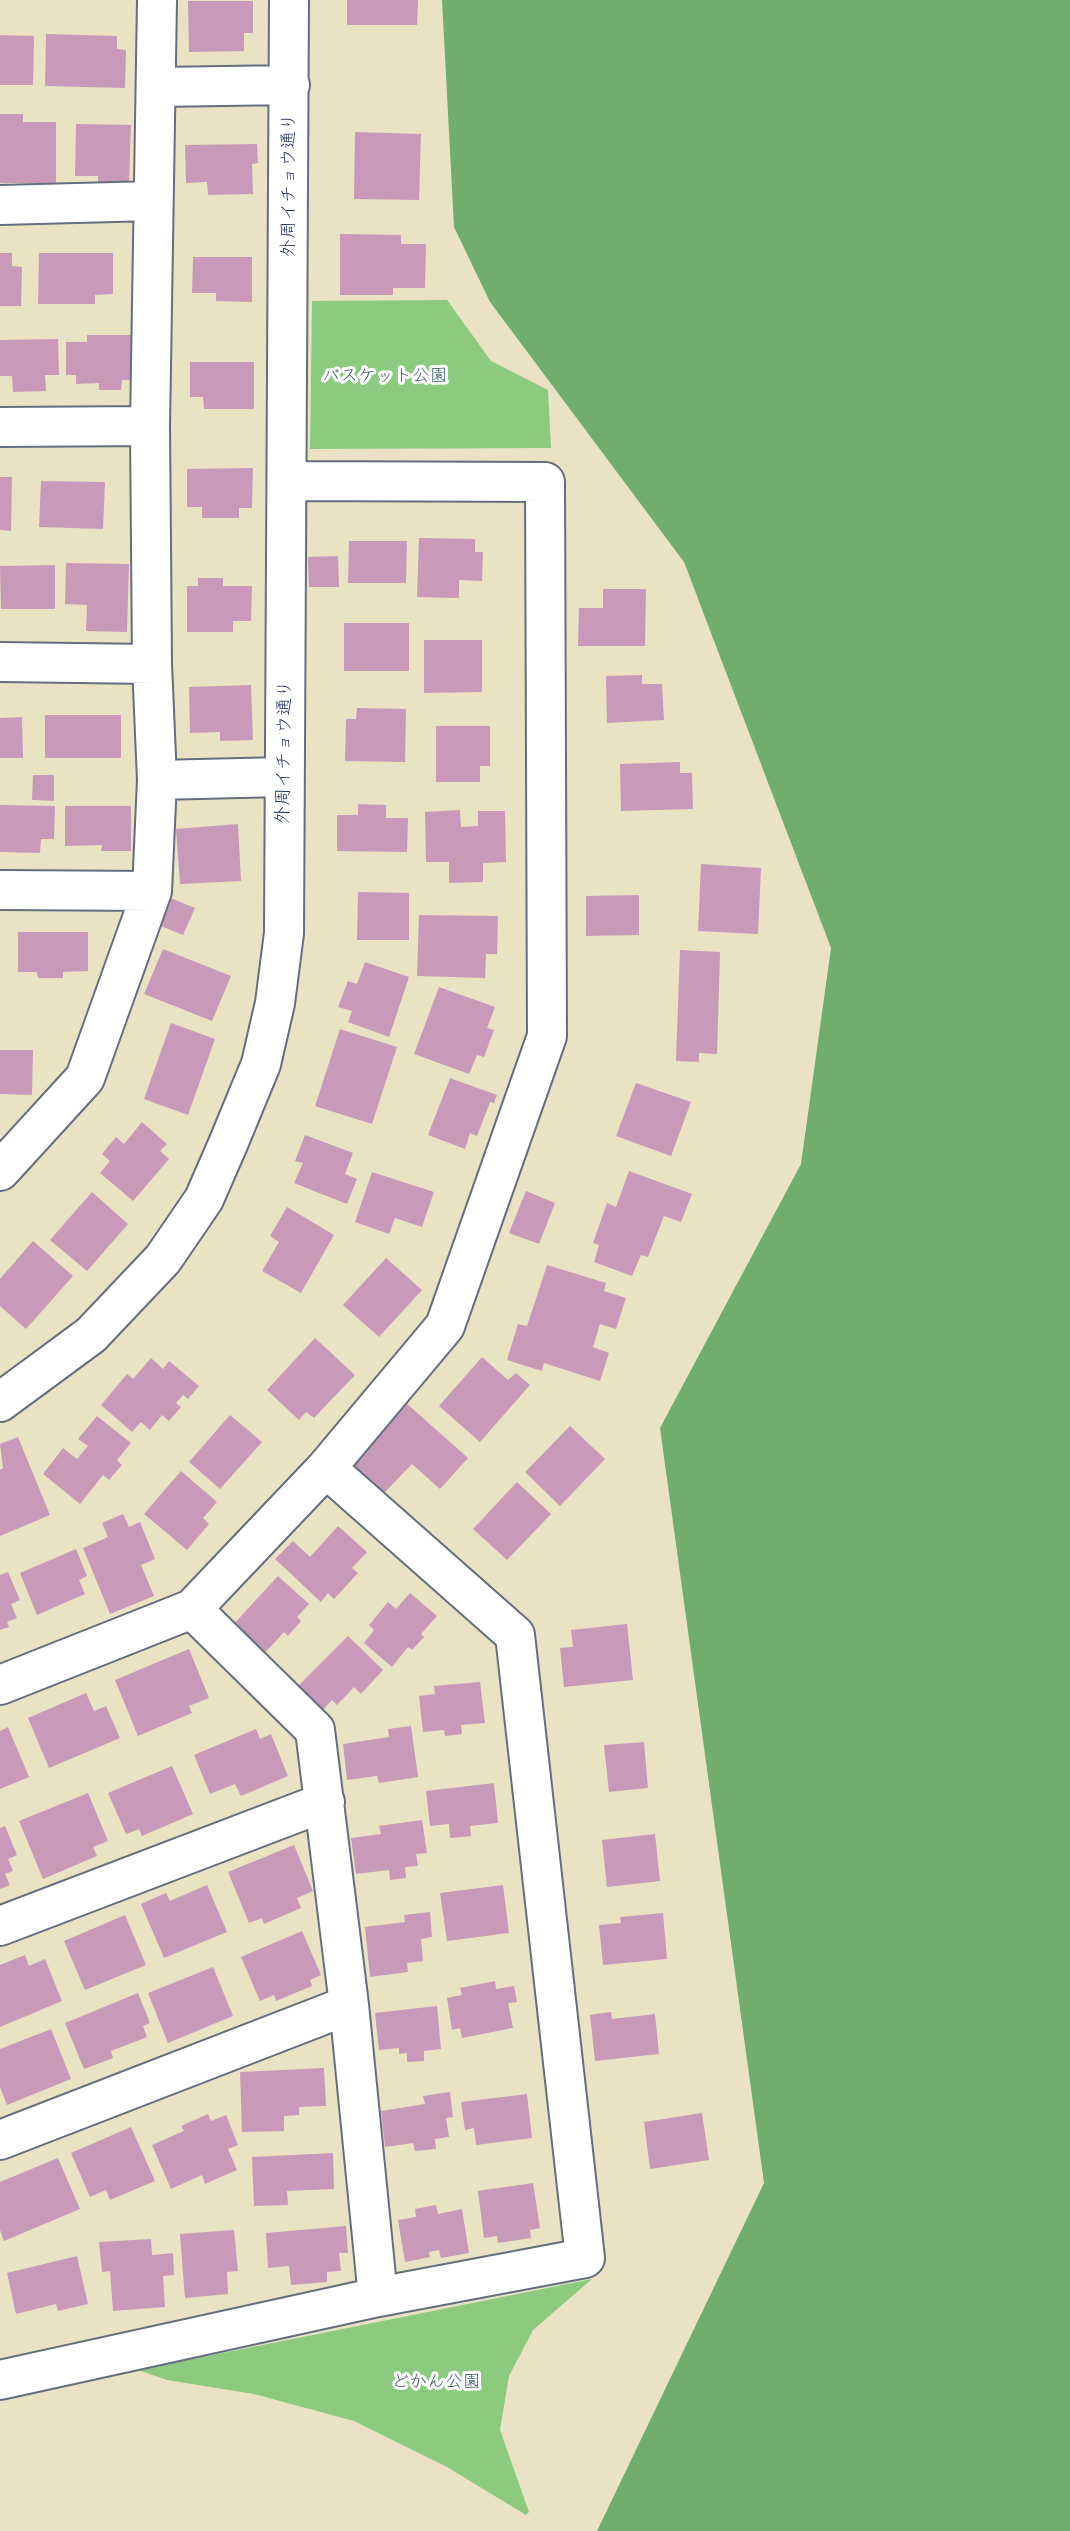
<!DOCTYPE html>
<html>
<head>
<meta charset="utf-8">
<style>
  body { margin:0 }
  canvas { display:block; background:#e9e3c3 }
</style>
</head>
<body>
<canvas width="1070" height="2531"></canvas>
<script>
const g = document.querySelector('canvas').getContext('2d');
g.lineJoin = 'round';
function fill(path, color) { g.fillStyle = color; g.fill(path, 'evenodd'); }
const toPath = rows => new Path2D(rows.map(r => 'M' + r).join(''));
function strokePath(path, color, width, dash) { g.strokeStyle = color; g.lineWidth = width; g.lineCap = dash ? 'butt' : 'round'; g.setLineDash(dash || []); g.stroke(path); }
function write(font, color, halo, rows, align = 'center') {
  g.font = font + ' Delius,"Klee One",sans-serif'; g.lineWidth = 6; g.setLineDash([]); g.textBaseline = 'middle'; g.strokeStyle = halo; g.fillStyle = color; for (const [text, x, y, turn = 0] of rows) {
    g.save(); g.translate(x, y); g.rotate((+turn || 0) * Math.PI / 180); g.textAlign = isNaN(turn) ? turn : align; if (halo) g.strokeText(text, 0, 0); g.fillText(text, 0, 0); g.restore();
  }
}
fill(toPath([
  [447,300,491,361,548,390,551,448,310,449,312,301],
  [592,2279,533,2330,509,2376,500,2430,529,2512,526,2515,447,2467,354,2421,254,2394,167,2380,138,2370]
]), '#8cca80');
fill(toPath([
  [442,0,1070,0,1070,2531,597,2531,764,2183,660,1428,801,1164,831,948,684,562,490,302,454,227]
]), '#71ae6e');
fill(toPath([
  [347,0,418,0,417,25,347,25],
  [188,1,253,1,253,33,244,33,244,51,189,52],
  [46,34,117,36,117,49,126,50,125,88,45,86],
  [0,35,34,36,33,85,0,85],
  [0,114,23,114,23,122,56,122,56,183,0,183],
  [76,124,131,125,129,184,98,184,98,176,75,176],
  [355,132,421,134,419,200,354,199],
  [257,144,258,163,252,164,253,194,208,195,207,182,186,183,185,145],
  [340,234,401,235,401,244,426,244,425,288,393,288,393,295,340,295],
  [0,253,12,253,12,266,22,267,21,306,0,306],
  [39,253,113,253,113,294,95,295,95,304,38,304],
  [193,257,252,257,252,302,216,301,216,293,192,293],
  [87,335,135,335,135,380,122,380,121,390,99,390,99,383,76,384,76,375,66,375,66,342,87,342],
  [58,339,59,375,45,375,46,391,13,392,12,376,0,376,0,340],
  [190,362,254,362,254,409,204,409,203,397,190,397],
  [253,468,252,508,239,508,239,518,202,518,202,507,187,507,187,469],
  [0,477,12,477,11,531,0,530],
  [41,481,105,482,103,529,39,527],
  [419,538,475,539,475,552,483,552,482,581,459,580,459,598,417,597],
  [349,541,407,541,406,583,348,583],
  [338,556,339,587,309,587,308,557],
  [66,563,129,564,127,632,86,631,87,605,65,604],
  [55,565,55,609,1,609,0,566],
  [198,578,223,578,223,586,252,586,251,621,233,621,233,632,187,632,187,586,198,586],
  [603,589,646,589,645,646,578,646,579,608,603,608],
  [344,623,409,623,409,671,344,671],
  [424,640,482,640,482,692,424,693],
  [642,675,642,684,662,684,664,720,607,723,606,676],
  [251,685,253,740,220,741,220,732,190,733,189,687],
  [357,708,406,709,405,762,345,761,346,719,356,719],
  [45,715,121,715,121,758,45,758],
  [22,717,23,758,0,758,0,718],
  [436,726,490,726,490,766,480,766,480,782,436,782],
  [680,762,680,773,692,773,693,809,621,811,620,764],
  [33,775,54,775,54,801,32,800],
  [358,804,386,805,386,818,408,818,407,852,337,851,337,815,358,815],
  [0,805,55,806,54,839,41,839,40,853,0,852],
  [65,806,131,806,131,851,101,851,102,845,65,846],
  [460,810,461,827,478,826,478,811,505,811,506,862,483,863,483,882,449,883,449,862,426,862,425,812],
  [238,824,241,881,180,884,176,829],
  [701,864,761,868,758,934,698,931],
  [358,892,409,893,409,940,357,940],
  [639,895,639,935,586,936,586,896],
  [168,897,195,908,183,935,156,924],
  [419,915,498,916,497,954,486,954,485,978,417,976],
  [18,932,88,932,88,971,63,972,63,978,38,978,37,972,18,972],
  [163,949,231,976,212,1021,144,994],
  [680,950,720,952,717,1054,699,1053,699,1062,676,1061],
  [365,962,409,977,389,1037,348,1022,352,1011,338,1007,348,981,357,984],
  [439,987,495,1007,487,1028,494,1030,484,1057,477,1055,469,1074,414,1054],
  [171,1023,215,1039,188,1115,144,1099],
  [340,1029,397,1047,372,1124,315,1106],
  [0,1050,33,1050,32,1095,0,1094],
  [450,1078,497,1095,494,1103,490,1102,477,1136,470,1133,465,1149,428,1135],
  [636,1083,691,1102,671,1156,616,1136],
  [142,1122,167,1144,160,1151,169,1159,133,1201,100,1173,110,1161,102,1154,116,1137,124,1144],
  [305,1135,353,1153,345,1174,357,1179,347,1204,294,1183,303,1163,295,1161],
  [629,1171,692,1194,681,1222,664,1216,648,1257,641,1255,632,1276,594,1262,599,1245,593,1243,607,1203,616,1207],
  [372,1172,434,1192,422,1227,395,1218,389,1234,355,1222],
  [526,1191,555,1203,539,1244,509,1233],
  [92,1192,128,1224,87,1271,50,1240],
  [287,1207,334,1235,301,1293,262,1271,279,1242,270,1236],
  [33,1241,73,1276,26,1329,0,1306,0,1279],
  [386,1258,422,1290,379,1337,343,1305],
  [547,1265,606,1283,604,1291,626,1298,616,1329,600,1324,593,1347,609,1353,600,1381,544,1363,542,1371,507,1360,518,1324,527,1326],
  [315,1338,355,1375,314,1418,306,1412,299,1420,267,1390],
  [482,1357,508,1380,516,1373,530,1385,480,1442,439,1406],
  [151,1358,163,1369,169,1361,199,1386,188,1399,183,1395,176,1403,181,1407,169,1421,162,1415,150,1430,141,1422,132,1432,101,1405,127,1374,133,1379],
  [405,1402,468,1458,440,1489,412,1464,383,1494,349,1464],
  [230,1415,262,1442,220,1489,189,1462],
  [97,1416,131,1443,117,1460,122,1465,109,1480,103,1475,80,1504,43,1474,63,1448,77,1459,88,1446,78,1439],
  [570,1426,605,1459,560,1506,525,1472],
  [18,1437,50,1515,0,1536,0,1470,3,1468,0,1444],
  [181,1471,217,1502,203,1518,209,1524,187,1550,144,1514],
  [517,1482,551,1514,507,1560,473,1529],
  [123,1514,129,1527,140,1522,155,1559,141,1565,154,1596,110,1614,83,1548,108,1537,102,1523],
  [338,1526,367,1552,352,1568,358,1573,334,1599,328,1593,321,1602,275,1559,293,1541,310,1557],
  [76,1549,87,1576,79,1580,85,1594,37,1615,20,1573],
  [8,1572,20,1600,11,1604,17,1618,7,1622,9,1627,0,1630,0,1575],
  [278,1576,309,1604,297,1617,301,1621,288,1636,284,1632,263,1655,231,1627],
  [410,1593,437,1616,421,1634,424,1637,412,1650,408,1647,392,1667,364,1643,374,1630,369,1625,388,1602,396,1609],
  [627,1624,633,1680,564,1687,560,1648,573,1647,571,1630],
  [348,1636,383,1670,361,1694,354,1687,337,1705,332,1700,323,1710,298,1686],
  [189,1649,209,1698,189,1706,192,1713,138,1736,115,1680],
  [480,1682,485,1723,461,1725,462,1734,445,1736,444,1730,423,1732,419,1696,435,1694,434,1686],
  [86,1693,94,1711,106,1706,120,1738,49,1768,28,1718],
  [411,1726,418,1777,379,1783,377,1776,347,1780,343,1744,389,1737,388,1729],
  [8,1727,29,1777,0,1789,0,1731],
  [256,1729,260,1739,271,1734,288,1776,241,1796,235,1784,210,1794,194,1755],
  [644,1742,648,1788,609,1792,604,1745],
  [172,1766,193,1814,142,1836,139,1829,126,1834,108,1793],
  [494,1783,498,1823,470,1826,471,1836,450,1838,449,1824,430,1826,426,1791],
  [88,1793,108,1841,93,1847,97,1856,43,1879,19,1821],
  [422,1820,427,1853,416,1854,418,1866,405,1867,406,1878,390,1880,389,1870,356,1874,351,1838,381,1834,379,1826],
  [5,1826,17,1855,8,1859,13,1871,5,1874,10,1885,0,1889,0,1828],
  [655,1834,660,1881,607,1887,602,1840],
  [294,1845,313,1891,297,1898,301,1908,264,1924,262,1918,249,1923,228,1872],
  [207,1885,227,1932,164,1958,141,1904,166,1893,170,1901],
  [503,1885,509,1933,447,1941,440,1893],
  [430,1912,432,1937,421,1939,423,1961,407,1963,408,1972,370,1977,365,1927,405,1922,404,1915],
  [663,1913,667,1959,603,1965,599,1925,621,1923,620,1917],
  [125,1915,146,1965,85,1990,64,1941],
  [302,1931,321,1975,310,1980,312,1986,276,2001,274,1995,260,2001,241,1957],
  [25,1955,29,1966,45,1959,62,2001,0,2027,0,1965],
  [213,1967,233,2016,168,2043,148,1993],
  [495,1981,496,1989,514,1986,517,2002,508,2003,513,2028,462,2038,460,2028,452,2030,447,1998,462,1995,460,1988],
  [138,1993,150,2023,143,2026,147,2037,111,2051,113,2058,84,2069,65,2023],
  [437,2006,441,2049,424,2051,424,2061,407,2062,407,2053,399,2054,399,2048,379,2050,375,2013],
  [611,2012,612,2019,655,2014,659,2054,595,2061,590,2015],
  [51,2029,71,2079,7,2105,0,2087,0,2049],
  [324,2068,326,2106,299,2107,299,2115,284,2116,284,2131,242,2132,240,2072],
  [450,2092,453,2117,446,2118,449,2137,435,2139,436,2149,415,2151,413,2143,385,2147,381,2111,425,2104,423,2096],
  [527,2094,532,2138,476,2145,474,2128,465,2130,461,2102],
  [702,2113,709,2160,650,2169,644,2122],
  [208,2114,211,2121,226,2115,238,2145,228,2149,237,2170,205,2184,202,2175,171,2189,152,2145,184,2131,181,2126],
  [131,2127,155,2181,110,2200,106,2190,90,2197,71,2153],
  [333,2153,334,2189,287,2191,288,2205,254,2206,252,2157],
  [58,2158,80,2209,4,2241,0,2230,0,2182],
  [533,2183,540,2228,530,2230,531,2238,498,2243,497,2236,484,2238,478,2191],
  [436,2205,438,2214,462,2209,469,2253,441,2258,439,2250,429,2252,430,2257,405,2262,398,2220,416,2217,415,2209],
  [346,2226,348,2253,339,2253,341,2271,327,2272,327,2282,291,2285,289,2266,268,2268,266,2233],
  [234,2230,238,2271,227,2272,228,2294,185,2298,180,2234],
  [151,2239,152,2255,173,2253,174,2275,163,2276,165,2307,113,2311,110,2271,102,2272,99,2242],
  [77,2256,88,2304,58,2311,56,2304,16,2314,7,2273]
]), '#c999ba');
const minor = toPath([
  [157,87,290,85],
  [0,205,153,201],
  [0,427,150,426],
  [289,481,545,482,547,1036,445,1326,326,1468],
  [0,662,152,664],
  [157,780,283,777],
  [0,890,152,891],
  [0,1171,85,1078,152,891,157,780,152,664,150,426,157,0],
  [0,1402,91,1335,163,1259,204,1199,228,1144,261,1064,275,1003,284,933,289,0],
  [192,1609,315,1730,349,2005,378,2297],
  [0,1685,192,1609,326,1468,515,1635,585,2258,378,2297,0,2380],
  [0,1926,325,1802],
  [0,2140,349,2005]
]);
strokePath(minor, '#636e81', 42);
strokePath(minor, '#fff', 38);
write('18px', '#1b2f5e', '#fff', [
  ["外周イチョウ通り",289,185,-90],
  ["外周イチョウ通り",284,752,-89]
]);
write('18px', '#3d5e68', '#fff', [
  ["バスケット公園",385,376],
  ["どかん公園",436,2382]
]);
</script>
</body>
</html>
